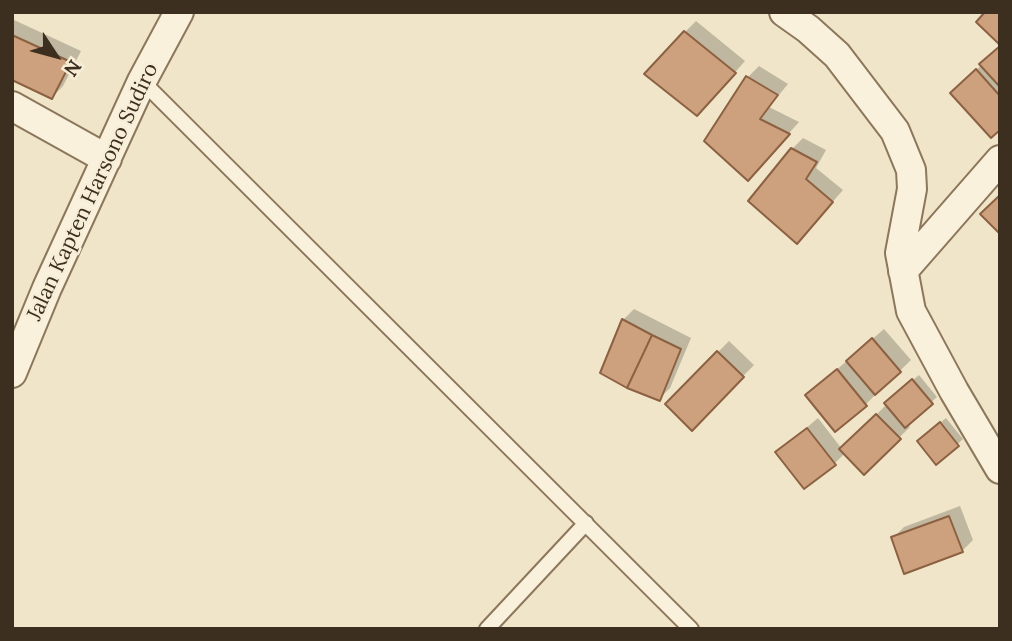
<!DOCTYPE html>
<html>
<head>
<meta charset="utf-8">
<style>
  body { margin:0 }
  #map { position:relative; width:1012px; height:641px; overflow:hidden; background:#f0e5c8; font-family:Lora,serif }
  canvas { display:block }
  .frame { position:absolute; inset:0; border:14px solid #3c2f20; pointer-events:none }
  .north { position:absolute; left:21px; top:21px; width:70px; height:70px; -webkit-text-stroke:5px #f7eed8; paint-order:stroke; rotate:126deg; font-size:19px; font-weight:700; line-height:28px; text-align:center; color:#3c2f20 }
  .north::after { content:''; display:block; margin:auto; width:24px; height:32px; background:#3c2f20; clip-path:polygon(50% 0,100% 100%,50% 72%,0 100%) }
</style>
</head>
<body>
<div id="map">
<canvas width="1012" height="641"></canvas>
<div class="frame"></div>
<div class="north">N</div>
</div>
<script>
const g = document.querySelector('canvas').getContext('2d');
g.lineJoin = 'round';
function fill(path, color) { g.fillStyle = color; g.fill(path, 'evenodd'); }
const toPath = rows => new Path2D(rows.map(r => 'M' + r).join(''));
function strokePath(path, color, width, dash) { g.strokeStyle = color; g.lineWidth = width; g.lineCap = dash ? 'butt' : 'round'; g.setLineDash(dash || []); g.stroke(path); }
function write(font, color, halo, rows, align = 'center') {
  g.font = font + ' Lora,serif'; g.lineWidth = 5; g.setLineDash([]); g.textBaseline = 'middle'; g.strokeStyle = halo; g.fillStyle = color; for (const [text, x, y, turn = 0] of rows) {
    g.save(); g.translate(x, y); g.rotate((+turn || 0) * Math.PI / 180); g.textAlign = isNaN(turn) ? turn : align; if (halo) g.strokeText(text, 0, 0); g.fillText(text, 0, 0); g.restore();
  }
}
fill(toPath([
  [12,19,81,51,63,86,52,97,12,79],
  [696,21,745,61,708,103,685,32],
  [1000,47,1000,128,964,82],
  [759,66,788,84,769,107,799,122,758,168,748,77],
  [803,138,826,150,816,168,843,190,807,231,792,149],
  [634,309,691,338,670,388,659,399,623,320],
  [884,329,911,360,865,405,807,395],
  [729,341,754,365,692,428,667,404],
  [919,375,937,397,907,424,910,427,864,472,845,453,834,464,778,452,818,418,842,449,887,404,891,398],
  [946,418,963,439,937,463,924,436],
  [960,506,973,540,962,551,893,538,904,527]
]), '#0003');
const building = toPath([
  [985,12,1000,12,1000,45,976,22,985,12],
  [684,31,736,73,697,116,644,74,684,31],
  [12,35,71,62,52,99,12,80,12,35],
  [1000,46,1000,87,979,64,1000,46],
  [976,69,1000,96,1000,130,991,138,950,93,976,69],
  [746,76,778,95,760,119,790,134,748,181,704,141,746,76],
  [791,148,817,162,806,179,833,202,797,244,748,201,791,148],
  [1000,195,1000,234,980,214,1000,195],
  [622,319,652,335,627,388,600,373,622,319],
  [652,335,681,349,660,401,627,388,652,335],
  [872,338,901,372,875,395,846,361,872,338],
  [717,351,744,377,692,431,665,404,717,351],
  [837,369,867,406,835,432,805,395,837,369],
  [912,379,933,404,905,428,884,403,912,379],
  [876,414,901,439,864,475,839,449,876,414],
  [940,422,959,446,936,465,917,441,940,422],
  [807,428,836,465,804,489,775,452,807,428],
  [949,516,963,552,904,574,891,537,949,516]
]);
fill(building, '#cea17e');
strokePath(building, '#8c6142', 2);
const lane = toPath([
  [142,81,691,629],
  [487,629,586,523]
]);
const street = toPath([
  [784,12,808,29,837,55,895,131,911,170,912,189,900,253,911,311,954,391,1000,469],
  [12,106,107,159],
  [903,271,1000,160],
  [12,373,47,288,142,81,179,12]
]);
strokePath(lane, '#8c775c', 18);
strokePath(street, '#8c775c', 32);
strokePath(lane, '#faf1dc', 14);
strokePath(street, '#faf1dc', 28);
write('21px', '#3c2f20', '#f7eed8', [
  ["Jalan Kapten Harsono Sudiro",93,192,-65]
]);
</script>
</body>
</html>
